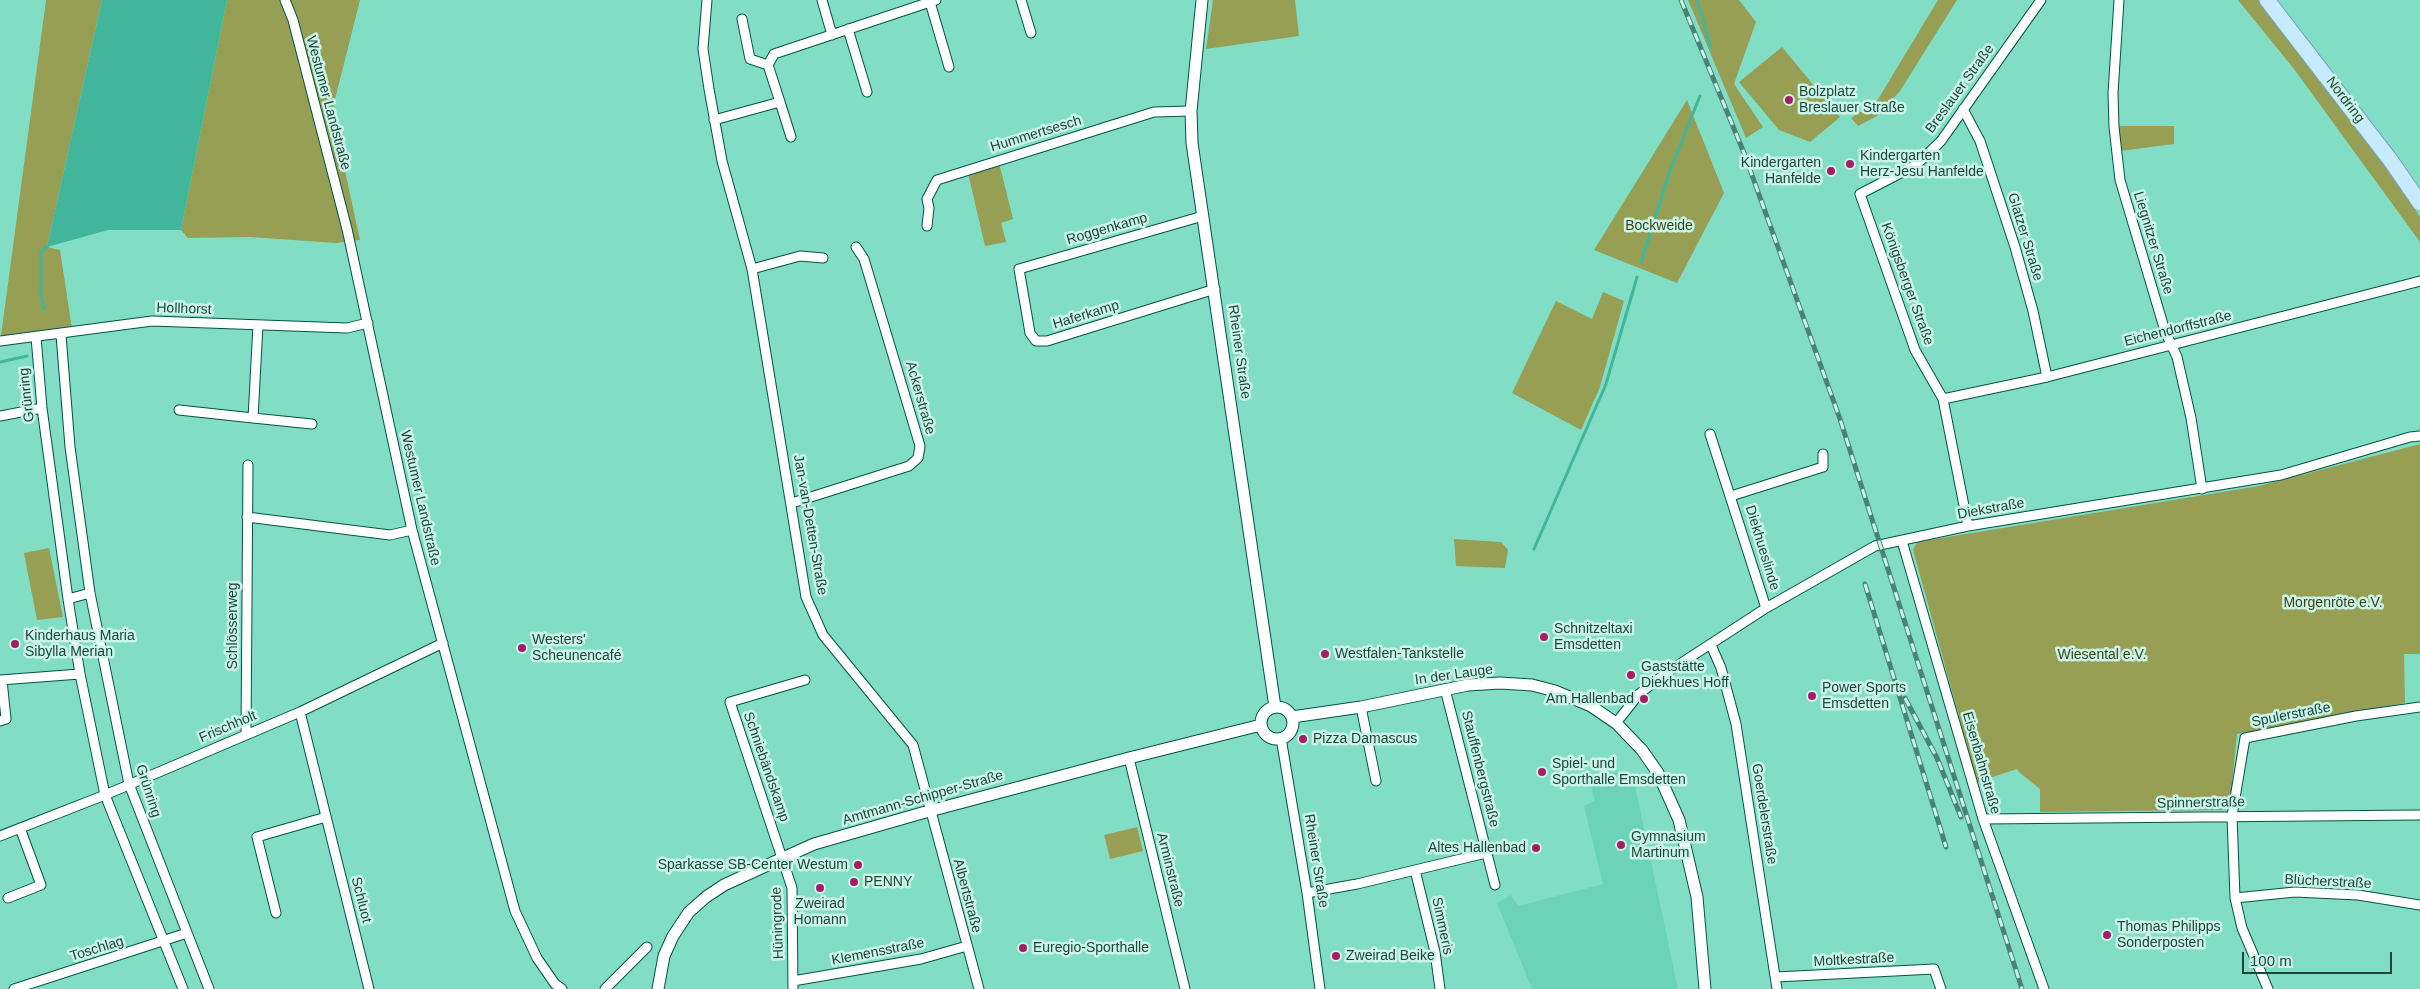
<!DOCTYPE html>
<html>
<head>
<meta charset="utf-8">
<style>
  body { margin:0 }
  #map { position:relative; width:2420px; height:989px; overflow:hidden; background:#82ddc5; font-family:Arial,sans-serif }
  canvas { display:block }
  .scale { position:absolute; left:2242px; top:952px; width:150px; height:22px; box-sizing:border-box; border:2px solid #1e453b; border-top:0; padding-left:6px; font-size:15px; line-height:18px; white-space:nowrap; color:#1e453b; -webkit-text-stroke:4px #c9f4e7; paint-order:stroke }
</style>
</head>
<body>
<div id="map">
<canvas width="2420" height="989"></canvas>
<div class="scale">100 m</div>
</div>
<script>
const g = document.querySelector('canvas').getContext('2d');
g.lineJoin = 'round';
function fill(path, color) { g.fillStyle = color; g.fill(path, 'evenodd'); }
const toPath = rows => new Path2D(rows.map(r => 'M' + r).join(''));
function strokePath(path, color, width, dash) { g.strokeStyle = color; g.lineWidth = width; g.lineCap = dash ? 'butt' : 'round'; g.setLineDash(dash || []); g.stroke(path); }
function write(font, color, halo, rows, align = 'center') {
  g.font = font + ' Arial,sans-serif'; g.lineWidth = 5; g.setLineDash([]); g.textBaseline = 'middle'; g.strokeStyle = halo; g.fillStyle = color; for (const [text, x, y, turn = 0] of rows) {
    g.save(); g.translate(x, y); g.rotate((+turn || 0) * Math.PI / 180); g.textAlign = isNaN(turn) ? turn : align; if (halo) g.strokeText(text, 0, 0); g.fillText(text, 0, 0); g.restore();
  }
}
fill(toPath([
  [1621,771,1635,785,1678,989,1532,989,1497,903,1511,895,1518,906,1603,884,1584,806,1595,801,1589,779]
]), '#6cd3b9');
fill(toPath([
  [46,0,102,0,47,247,60,250,72,329,1,336],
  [227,0,360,0,332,111,360,240,336,243,250,237,188,238,181,230],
  [1213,0,1295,0,1299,36,1206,49],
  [1688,0,1739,0,1756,22,1734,84,1763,127,1746,138],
  [1938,0,1957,0,1900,91,1877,116,1858,126,1851,118,1877,101],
  [2238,0,2258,0,2364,135,2420,217,2420,242,2294,69],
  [1782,47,1840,117,1810,142,1779,130,1739,82],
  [1687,100,1724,193,1677,283,1594,250],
  [2118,126,2174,126,2174,144,2120,151],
  [999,163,1013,219,1001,223,1006,242,985,246,968,173],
  [1603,292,1624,301,1600,387,1581,430,1512,393,1556,301,1592,319],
  [2420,444,2420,654,2404,654,2405,703,2237,734,2230,804,2222,810,2040,812,2040,789,2019,772,2017,769,1977,782,1913,550,1917,542,2259,486],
  [1454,539,1501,542,1508,550,1505,568,1456,566],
  [49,548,63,617,37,620,24,553],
  [1137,827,1143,851,1110,859,1104,835]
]), '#969f54');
fill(toPath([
  [102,0,227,0,181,230,108,230,47,247]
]), '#41b69c');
strokePath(toPath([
  [1697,0,1711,48],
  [1641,262,1671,168,1700,96],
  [44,309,41,294,41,251,47,247],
  [0,362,27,356],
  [1534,549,1606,384,1637,277]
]), '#41b69c', 3);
const minor = toPath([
  [285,0,293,20,347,229,412,530,515,911,537,958,555,984,562,989],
  [707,0,703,49,709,89,722,161,752,269,806,597,823,635,913,745,979,989],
  [822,0,832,35],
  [1021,0,1031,33],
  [2119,0,2113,93,2114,127,2120,180,2165,331,2177,357,2191,418,2202,489],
  [930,2,949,67],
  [742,19,750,59,768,65],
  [848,29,867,92],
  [780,102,791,137],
  [1963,109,1980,141,2015,247,2033,311,2047,377],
  [714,120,780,102,768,65,774,54,936,0],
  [1203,216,1019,269,1030,333,1036,341,1047,341,1215,289],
  [927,226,929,208,927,199,937,180,1154,112,1191,111],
  [752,269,800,256,823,258],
  [258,325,253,418,312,424],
  [61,335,70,447,90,593,129,784,209,989],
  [36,337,42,408,68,599,80,674,105,795,183,989],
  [0,341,152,321,347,328,368,323],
  [1943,399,2047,377,2420,281],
  [179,410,253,418],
  [0,416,42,408],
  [1710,434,1766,608],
  [1731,496,1823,467,1823,454],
  [792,503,909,466,918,458,920,446,912,419,864,259,856,247],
  [247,517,390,535,412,530],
  [1968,526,1943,399,1915,350,1860,194,1916,165,1941,141,2041,0],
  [1902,541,1983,819,2044,989],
  [68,599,90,593],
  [1711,645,1721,668,1736,724,1777,989],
  [0,680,80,674],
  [1445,689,1495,885],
  [1361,707,1376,781],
  [300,712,369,989],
  [0,721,6,719,2,680],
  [1616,723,1639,694,1669,671,1766,608,1875,546,1968,526,2281,475,2410,437,2420,436],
  [246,735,248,465],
  [1281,738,1307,893,1320,989],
  [1129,758,1185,989],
  [1983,819,2420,815],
  [0,836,105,795,300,712,443,643],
  [1415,870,1435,952,1440,989],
  [1307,893,1357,884,1486,853],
  [8,898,41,885,20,828],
  [2235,898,2295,892,2358,895,2420,905],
  [276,913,257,837,326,817],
  [1776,977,1934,969,1941,989],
  [793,981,921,959,967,946],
  [14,989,187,933],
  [605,989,647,947],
  [793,989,792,888,730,702,805,680],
  [2268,989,2242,928,2235,898,2232,816,2245,738,2356,716,2420,707]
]);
const tertiary = toPath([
  [1202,0,1191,111,1192,143,1275,707],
  '1261 723a16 16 0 1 1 32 0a16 16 0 1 1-32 0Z',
  [1292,717,1361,707,1468,685,1500,683,1532,685,1555,691,1591,706,1616,723,1642,750,1658,773,1679,820,1697,897,1705,989],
  [658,989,664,956,673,936,689,912,706,897,724,885,783,858,814,844,922,813,1129,758,1261,725]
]);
const primary = toPath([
  [2267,0,2391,161,2420,203]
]);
strokePath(minor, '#005445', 11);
strokePath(tertiary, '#005445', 13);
strokePath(primary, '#73a7ba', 17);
strokePath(minor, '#fff', 9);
strokePath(tertiary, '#fff', 11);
strokePath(primary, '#c7eafe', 15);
const rail = toPath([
  [1681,0,1744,153,1840,419,2022,989],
  [1865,584,1946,847],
  [1905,698,1937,758,1961,817]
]);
strokePath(rail, '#488475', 5);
strokePath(rail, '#c9f4e7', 3, [9]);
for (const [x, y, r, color] of [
  [1789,100,5,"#a61d65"],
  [1850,164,5,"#a61d65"],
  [1831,171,5,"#a61d65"],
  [1544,637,5,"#a61d65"],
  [15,644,5,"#a61d65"],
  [522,648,5,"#a61d65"],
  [1325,654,5,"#a61d65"],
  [1631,675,5,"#a61d65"],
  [1812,696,5,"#a61d65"],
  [1644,699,5,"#a61d65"],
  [1303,739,5,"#a61d65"],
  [1542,772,5,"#a61d65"],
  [1621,845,5,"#a61d65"],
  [1536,848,5,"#a61d65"],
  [858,865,5,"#a61d65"],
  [854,882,5,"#a61d65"],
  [820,888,5,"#a61d65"],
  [2107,935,5,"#a61d65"],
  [1023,948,5,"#a61d65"],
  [1336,956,5,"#a61d65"]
]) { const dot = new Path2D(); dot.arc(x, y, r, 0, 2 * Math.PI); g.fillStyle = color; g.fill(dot); strokePath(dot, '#c9f4e7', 2); }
write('14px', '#1e453b', '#c9f4e7', [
  ["Breslauer Straße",1960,89,-54],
  ["Nordring",2345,100,53],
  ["Westumer Landstraße",328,103,75],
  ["Hummertsesch",1036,134,-17],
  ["Roggenkamp",1107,229,-16],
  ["Glatzer Straße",2025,237,73],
  ["Liegnitzer Straße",2153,243,73],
  ["Königsberger Straße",1907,284,70],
  ["Hollhorst",184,309,2],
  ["Haferkamp",1086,315,-17],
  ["Eichendorffstraße",2178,329,-14],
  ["Rheiner Straße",1239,352,82],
  ["Grünring",27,395,-96],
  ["Ackerstraße",920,398,74],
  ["Westumer Landstraße",420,498,77],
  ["Diekstraße",1991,509,-10],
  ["Jan-van-Detten-Straße",810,525,80],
  ["Diekhueslinde",1762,548,73],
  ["Schlösserweg",233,626,-90],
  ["In der Lauge",1454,675,-8],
  ["Spulerstraße",2291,715,-11],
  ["Frischholt",228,727,-23],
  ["Eisenbahnstraße",1981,763,74],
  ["Schniebändskamp",766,767,71],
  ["Stauffenbergstraße",1480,769,76],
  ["Grünring",148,791,72],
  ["Amtmann-Schipper-Straße",923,798,-16],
  ["Spinnerstraße",2201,803,-1],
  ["Goerdelerstraße",1764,814,81],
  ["Rheiner Straße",1316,861,81],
  ["Arminstraße",1170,870,76],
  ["Blücherstraße",2328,882,3],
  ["Albertstraße",967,896,75],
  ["Schluot",361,900,76],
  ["Hüningrode",778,923,-92],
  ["Simmeris",1442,926,78],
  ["Toschlag",97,949,-17],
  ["Klemensstraße",878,952,-11],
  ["Moltkestraße",1854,960,-3]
]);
write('14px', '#1e453b', '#c9f4e7', [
  ["Bolzplatz",1799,92],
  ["Breslauer Straße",1799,108],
  ["Kindergarten",1860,156],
  ["Herz-Jesu Hanfelde",1860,172],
  ["Kindergarten",1821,163,"right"],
  ["Hanfelde",1821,179,"right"],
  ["Schnitzeltaxi",1554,629],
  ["Emsdetten",1554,645],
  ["Kinderhaus Maria",25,636],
  ["Sibylla Merian",25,652],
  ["Westers'",532,640],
  ["Scheunencafé",532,656],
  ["Westfalen-Tankstelle",1335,654],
  ["Gaststätte",1641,667],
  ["Diekhues Hoff",1641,683],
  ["Power Sports",1822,688],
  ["Emsdetten",1822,704],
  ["Am Hallenbad",1634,699,"right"],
  ["Pizza Damascus",1313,739],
  ["Spiel- und",1552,764],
  ["Sporthalle Emsdetten",1552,780],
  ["Gymnasium",1631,837],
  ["Martinum",1631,853],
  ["Altes Hallenbad",1526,848,"right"],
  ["Sparkasse SB-Center Westum",848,865,"right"],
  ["PENNY",864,882],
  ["Zweirad",820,904,"center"],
  ["Homann",820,920,"center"],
  ["Thomas Philipps",2117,927],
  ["Sonderposten",2117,943],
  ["Euregio-Sporthalle",1033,948],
  ["Zweirad Beike",1346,956]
], 'left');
write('14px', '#3e4314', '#c9f4e7', [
  ["Bockweide",1659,226],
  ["Morgenröte e.V.",2333,603],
  ["Wiesental e.V.",2102,655]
]);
</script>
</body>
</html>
